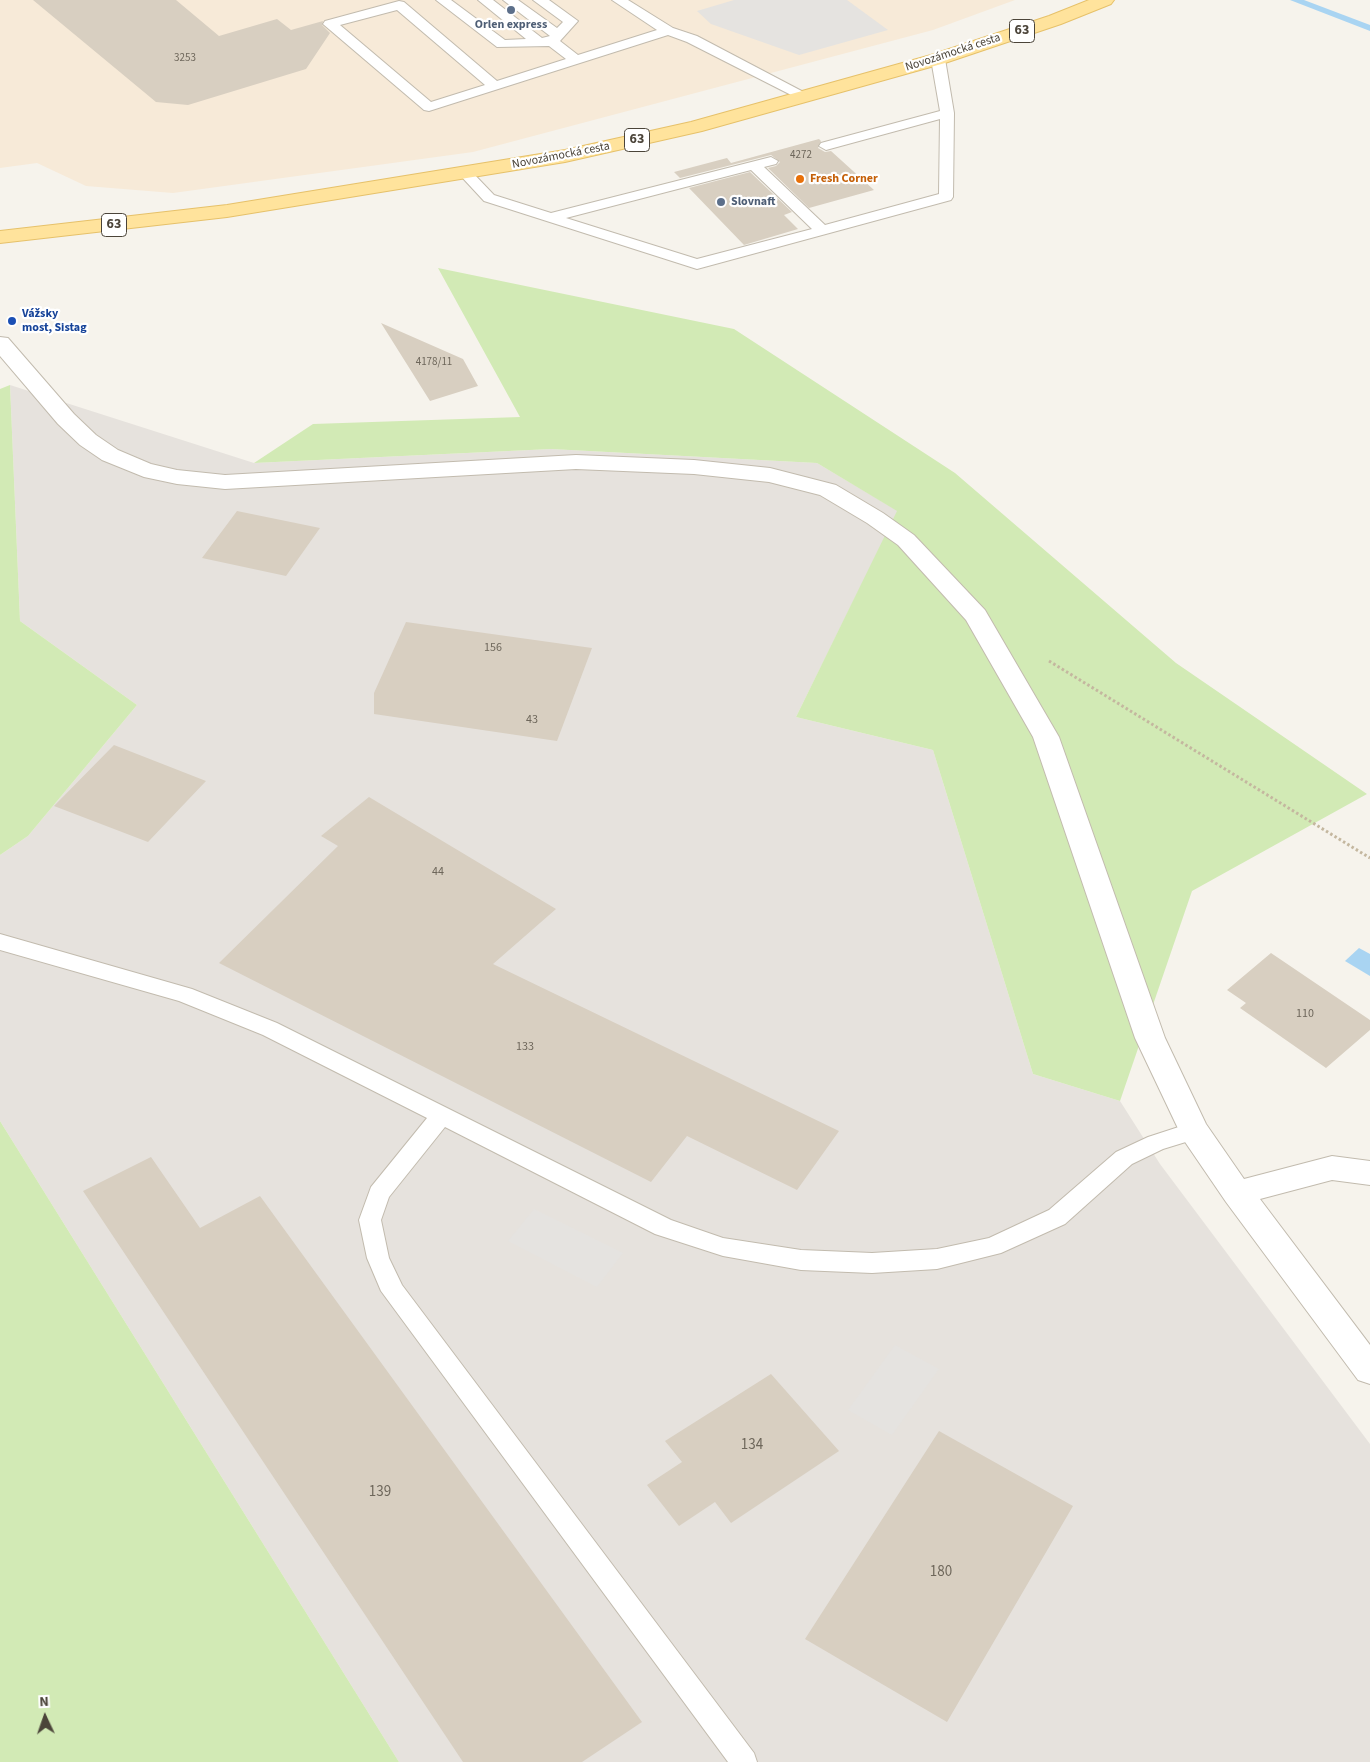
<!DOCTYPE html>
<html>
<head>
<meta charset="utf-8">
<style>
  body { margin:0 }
  #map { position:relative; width:1370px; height:1762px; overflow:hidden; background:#f6f3ec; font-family:"Source Sans 3",sans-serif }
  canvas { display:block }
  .north { position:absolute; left:20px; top:1692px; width:50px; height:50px; -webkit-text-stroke:4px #fff; paint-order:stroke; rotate:357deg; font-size:14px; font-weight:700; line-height:20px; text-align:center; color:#4b4439 }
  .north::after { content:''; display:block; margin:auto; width:18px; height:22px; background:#4b4439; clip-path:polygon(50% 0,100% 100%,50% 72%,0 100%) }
</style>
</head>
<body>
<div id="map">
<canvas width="1370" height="1762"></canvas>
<div class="north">N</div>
</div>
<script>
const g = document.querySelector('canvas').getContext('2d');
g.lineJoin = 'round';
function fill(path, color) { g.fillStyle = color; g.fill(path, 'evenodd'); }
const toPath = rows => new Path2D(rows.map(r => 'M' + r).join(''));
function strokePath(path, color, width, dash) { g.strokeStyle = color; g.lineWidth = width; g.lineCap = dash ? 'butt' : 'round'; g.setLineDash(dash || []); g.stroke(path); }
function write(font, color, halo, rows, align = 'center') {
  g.font = font + ' "Source Sans 3",sans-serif'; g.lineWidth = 4.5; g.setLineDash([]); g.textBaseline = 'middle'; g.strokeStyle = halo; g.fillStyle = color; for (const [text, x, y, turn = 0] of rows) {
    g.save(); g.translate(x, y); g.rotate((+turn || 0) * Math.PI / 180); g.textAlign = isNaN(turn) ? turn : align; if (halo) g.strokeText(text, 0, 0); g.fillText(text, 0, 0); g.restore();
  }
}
fill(toPath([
  [0,0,1015,0,933,30,473,152,173,193,86,186,37,163,0,168]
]), '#f7ead8');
fill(toPath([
  [10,385,254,463,551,449,817,463,898,511,796,717,933,750,1033,1074,1120,1101,1160,1164,1370,1444,1370,1762,399,1762,0,1121,0,855,28,836,137,705,20,621]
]), '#e6e2dd');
fill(toPath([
  [438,268,734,329,955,473,1176,663,1367,794,1192,891,1120,1101,1033,1074,933,750,796,717,897,511,817,463,551,449,254,463,313,424,520,417],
  [10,385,20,621,137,705,28,836,0,855,0,389],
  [0,1121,399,1762,0,1762]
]), '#d2eab5');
fill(toPath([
  [734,0,847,0,888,30,799,55,711,24,697,11],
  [534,1209,623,1253,597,1287,508,1241],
  [895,1345,939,1369,892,1435,848,1410]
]), '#e5e3e0');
fill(toPath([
  [1359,948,1370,954,1370,976,1345,961]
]), '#a9d4f2');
fill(toPath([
  [1290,0,1304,0,1370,25,1370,31,1290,0]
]), '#a9d4f2');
fill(toPath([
  [33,0,176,0,219,36,277,19,291,30,323,21,322,25,330,33,306,69,188,105,156,102],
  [819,139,821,141,818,148,825,152,831,151,874,190,809,208,768,168,776,166,780,162,771,155,680,178,674,172,727,158,731,163],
  [750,172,792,212,784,215,798,229,744,245,689,188],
  [381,323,463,359,478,386,430,401],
  [237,511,320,528,286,576,202,558],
  [406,622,592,648,557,741,374,714,374,693],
  [114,745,206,781,148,842,54,806],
  [369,797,556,909,493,964,839,1131,797,1190,687,1136,651,1182,219,963,338,846,321,836],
  [1271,953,1370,1020,1370,1030,1326,1068,1240,1008,1246,1003,1227,990],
  [151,1157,200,1228,260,1196,642,1722,582,1762,463,1762,83,1191],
  [771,1374,839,1451,731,1523,715,1502,679,1526,647,1485,682,1462,665,1441],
  [939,1431,1073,1506,947,1722,805,1639]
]), '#d8cfc1');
const service = toPath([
  [436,0,451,0,505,40,526,39,478,0,493,0,542,38,550,36,503,0,518,0,557,28,563,22,533,0,549,0,578,21,560,41,578,55,657,30,612,0,628,0,673,28,697,36,813,97,811,100,801,100,687,42,668,35,429,111,424,110,323,24,325,21,399,1,404,2,497,81,566,59,549,46,497,47,436,0],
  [397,10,485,85,431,102,340,25,397,10],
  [938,55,945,59,954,113,953,197,951,200,697,269,484,201,459,174,461,171,471,171,494,195,551,213,771,157,778,161,776,164,764,167,825,225,939,194,940,119,826,150,819,146,821,143,940,111,931,59,938,55],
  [751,170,812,229,697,259,566,218,751,170],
  [0,934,192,989,277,1023,671,1220,723,1238,801,1250,872,1253,937,1249,989,1238,1049,1210,1116,1152,1148,1137,1194,1122,1202,1125,1205,1131,1202,1137,1163,1149,1132,1164,1065,1224,1001,1253,937,1269,872,1273,801,1270,723,1256,655,1234,445,1127,389,1197,381,1220,389,1258,402,1285,754,1753,757,1762,728,1762,381,1291,367,1258,359,1220,371,1187,427,1118,263,1035,179,1001,0,950,0,934]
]);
const minor = toPath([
  [0,337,8,338,74,414,96,435,118,450,151,464,177,470,225,475,576,455,694,460,770,468,836,485,883,513,914,535,985,610,1059,737,1165,1038,1206,1124,1244,1179,1332,1156,1370,1161,1370,1185,1332,1180,1260,1199,1370,1345,1370,1384,1358,1380,1226,1202,1183,1139,1135,1038,1033,737,966,620,898,545,867,523,820,495,769,482,694,474,576,469,225,489,177,484,144,477,102,460,80,445,58,424,0,356,0,337]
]);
const primary = toPath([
  [1089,0,1114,0,1111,4,1061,24,945,63,702,131,565,162,227,217,0,243,0,231,227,205,565,150,691,122,931,55,1049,16,1089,0]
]);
strokePath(service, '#c2bbae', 2);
strokePath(minor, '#c2bbae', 2);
strokePath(primary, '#e6c16a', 2);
strokePath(toPath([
  [1049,661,1370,858]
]), '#c4b79f', 3, [2.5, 2.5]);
fill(service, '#fff');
fill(minor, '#fff');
fill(primary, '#ffe39c');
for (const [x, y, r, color] of [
  [511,10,5,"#5c6f8a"],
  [800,179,5,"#e8710a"],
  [721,202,5,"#5c6f8a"],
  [12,321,5,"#1a4fb4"]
]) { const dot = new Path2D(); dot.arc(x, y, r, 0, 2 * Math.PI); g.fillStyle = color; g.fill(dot); strokePath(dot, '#fff', 2); }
write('11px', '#6e675b', null, [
  ["3253",185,59],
  ["4272",801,156],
  ["4178/11",434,363]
]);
write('bold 12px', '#4e5e75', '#fff', [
  ["Orlen express",511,25],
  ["Slovnaft",731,202,"left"]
]);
write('12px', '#4b4439', '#fff', [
  ["Novozámocká cesta",953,53,-18],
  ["Novozámocká cesta",561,156,-11]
]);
write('bold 12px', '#c56008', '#fff', [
  ["Fresh Corner",810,179]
], 'left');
write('bold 12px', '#164399', '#fff', [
  ["Vážsky",22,314],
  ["most, Sistag",22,328]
], 'left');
write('12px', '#6e675b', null, [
  ["156",493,648],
  ["43",532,720],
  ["44",438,872],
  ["110",1305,1014],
  ["133",525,1047]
]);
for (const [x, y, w] of [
  [1022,31,25],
  [637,140,25],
  [114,225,25]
]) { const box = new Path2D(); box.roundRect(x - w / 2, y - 11.5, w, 23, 4); g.fillStyle = '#fff'; g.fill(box); strokePath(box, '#4b4439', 1); }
write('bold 14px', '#4b4439', null, [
  ["63",1022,31],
  ["63",637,140],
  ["63",114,225]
]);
write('15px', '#6e675b', null, [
  ["134",752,1446],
  ["139",380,1493],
  ["180",941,1573]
]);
</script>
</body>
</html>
